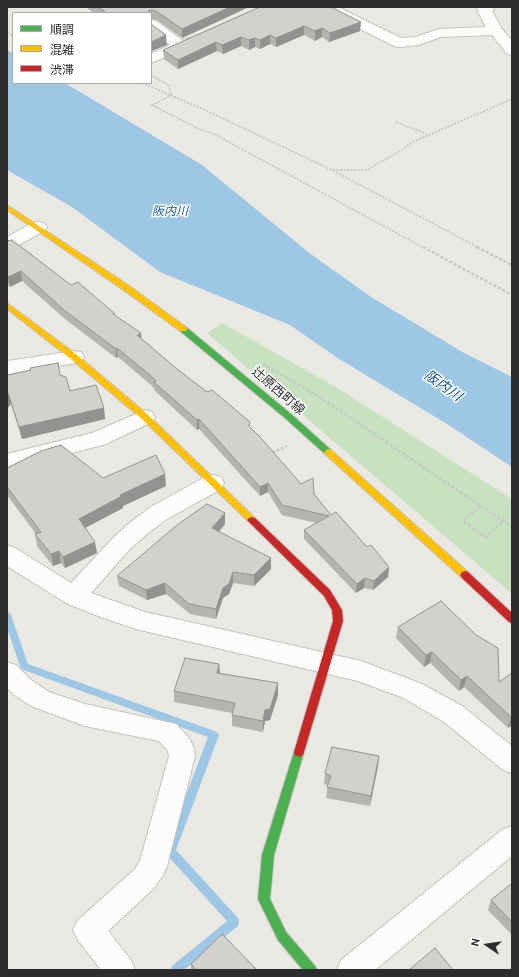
<!DOCTYPE html>
<html>
<head>
<meta charset="utf-8">
<style>
  body { margin:0 }
  #map { position:relative; width:519px; height:977px; overflow:hidden; background:#e9e8e3; font-family:Cabin,"Noto Sans JP",sans-serif }
  canvas { display:block }
  .frame { position:absolute; inset:0; border:8px solid #2c2c2c; pointer-events:none }
  .legend { position:absolute; left:12px; top:12px; width:140px; height:72px; box-sizing:border-box; background:#fff; border:1px solid #ababab; margin:0; padding:5px 7px; list-style:none; font-size:12px; color:#2c2c2c }
  .legend li { display:flex; align-items:center; gap:8px; height:20px }
  .legend b { width:20px; border:1px solid #ababab }
  .north { position:absolute; left:467px; top:925px; width:40px; height:40px; -webkit-text-stroke:3px #fff; paint-order:stroke; rotate:283deg; font-size:11px; font-weight:700; line-height:16px; text-align:center; color:#2c2c2c }
  .north::after { content:''; display:block; margin:auto; width:14px; height:18px; background:#2c2c2c; clip-path:polygon(50% 0,100% 100%,50% 72%,0 100%) }
</style>
</head>
<body>
<div id="map">
<canvas width="519" height="977"></canvas>
<div class="frame"></div>
<ul class="legend">
<li><b style="height:5px;background:#4caf50"></b>順調</li>
<li><b style="height:5px;background:#ffc107"></b>混雑</li>
<li><b style="height:5px;background:#c62828"></b>渋滞</li>
</ul>
<div class="north">N</div>
</div>
<script>
const g = document.querySelector('canvas').getContext('2d');
g.lineJoin = 'round';
function fill(path, color) { g.fillStyle = color; g.fill(path, 'evenodd'); }
const toPath = rows => new Path2D(rows.map(r => 'M' + r).join(''));
function strokePath(path, color, width, dash) { g.strokeStyle = color; g.lineWidth = width; g.lineCap = dash ? 'butt' : 'round'; g.setLineDash(dash || []); g.stroke(path); }
function write(font, color, halo, rows, align = 'center') {
  g.font = font + ' Cabin,"Noto Sans JP",sans-serif'; g.lineWidth = 3; g.setLineDash([]); g.textBaseline = 'middle'; g.strokeStyle = halo; g.fillStyle = color; for (const [text, x, y, turn = 0] of rows) {
    g.save(); g.translate(x, y); g.rotate((+turn || 0) * Math.PI / 180); g.textAlign = isNaN(turn) ? turn : align; if (halo) g.strokeText(text, 0, 0); g.fillText(text, 0, 0); g.restore();
  }
}
fill(toPath([
  [222,323,334,386,512,499,512,594,207,333]
]), '#c8e2bf');
fill(toPath([
  [7,50,13,53,13,83,65,83,202,165,308,252,371,297,464,353,512,377,512,467,447,424,336,357,290,325,160,272,72,207,7,170]
]), '#9dc7e4');
fill(toPath([
  [7,612,10,613,11,615,28,664,217,732,219,735,176,850,238,918,239,922,238,926,184,970,171,970,172,966,227,921,166,854,165,851,208,737,21,669,7,628,7,612]
]), '#9dc7e4');
const street = toPath([
  [320,7,338,7,401,38,416,37,439,29,486,27,477,10,479,7,495,7,492,11,502,29,512,41,512,55,507,54,492,35,441,37,418,45,399,47,394,46,322,10,320,7],
  [151,20,156,21,182,40,190,38,195,39,197,42,195,45,151,63,151,54,170,45,151,31,151,20],
  [38,222,44,223,47,227,44,231,13,248,7,249,7,237,32,223,38,222],
  [74,351,81,352,84,357,81,362,7,375,7,361,74,351],
  [145,410,152,412,155,417,152,422,106,444,7,470,7,454,92,433,145,410],
  [213,475,221,477,224,483,221,489,167,519,148,533,129,550,91,593,145,612,361,661,422,684,462,706,512,746,512,773,503,770,444,722,404,698,358,681,136,629,98,616,66,603,7,566,7,545,15,548,71,583,113,538,132,521,151,507,205,477,213,475],
  [7,662,16,665,31,680,49,692,85,704,176,724,189,738,193,746,195,756,167,866,163,875,154,888,108,931,131,960,135,970,101,970,78,940,73,930,78,920,134,870,140,861,169,756,168,751,159,741,85,726,31,706,13,694,7,688,7,662],
  [512,826,512,856,375,970,337,970,341,960,502,830,512,826]
]);
const fast = toPath([
  [183,326,186,327,291,414,331,450,332,452,331,454,325,454,285,418,180,331,179,329,183,326],
  [299,747,303,749,304,752,274,855,270,899,286,932,315,966,317,970,303,970,278,940,258,899,262,855,294,752,295,749,299,747]
]);
const slow = toPath([
  [7,205,128,285,186,327,187,329,186,331,180,331,122,289,7,210,7,205],
  [7,303,77,355,148,415,255,518,257,520,255,522,249,522,142,419,71,359,7,309,7,303],
  [328,449,331,450,468,572,470,575,468,578,462,578,325,454,324,452,328,449]
]);
const jam = toPath([
  [252,517,255,518,330,590,342,610,343,621,304,752,303,755,299,757,295,755,294,752,333,621,332,610,324,596,249,522,247,520,249,518,252,517],
  [465,571,468,572,512,613,512,623,509,622,462,578,460,575,462,572,465,571]
]);
strokePath(street, '#c4c3c2', 2);
strokePath(fast, '#c4c3c2', 2);
strokePath(slow, '#c4c3c2', 2);
strokePath(jam, '#c4c3c2', 2);
strokePath(toPath([
  [7,33,13,35],
  [153,76,168,85,172,95,152,105,199,129,214,134,424,248],
  [142,83,205,110,332,170,479,248],
  [396,122,429,135,512,99],
  [333,170,366,170,402,150,412,142,429,135]
]), '#c8c8c7', 2, [2, 1.5]);
strokePath(toPath([
  [423,247,512,295],
  [477,247,512,265],
  [263,364,321,398,512,527],
  [272,453,287,446],
  [481,506,463,521,485,537,504,521]
]), '#c8c8c7', 2.5, [3, 2]);
fill(street, '#fcfcfb');
fill(fast, '#4caf50');
fill(slow, '#ffc107');
fill(jam, '#c62828');
fill(toPath([
  [88,7,249,7,182,38,157,20,151,19,151,13,94,13,88,9],
  [260,7,360,31,329,42,322,37,315,41,304,35,276,47,270,44,260,49,255,47,249,50,241,46,223,54,217,51,178,69,164,59,163,50],
  [7,241,115,316,177,369,207,392,250,422,250,427,301,484,314,494,331,515,389,567,388,577,373,590,364,588,356,593,304,539,304,530,317,523,282,515,268,492,260,496,199,429,197,430,155,391,154,388,151,385,118,357,116,358,65,319,22,281,10,287,7,284],
  [7,375,60,375,70,391,104,408,105,419,22,439,11,404,7,409],
  [7,468,103,478,166,486,123,506,123,508,85,528,97,553,65,568,61,563,53,566,37,546,35,534,36,534,7,495],
  [225,513,225,524,219,532,271,569,254,586,233,583,229,594,223,598,216,619,190,614,166,594,147,600,119,586,117,576],
  [398,627,499,682,512,673,512,725,508,728,464,687,459,691,430,663,424,667,396,638],
  [219,664,220,673,278,683,278,695,270,720,265,721,263,732,232,726,232,713,174,702,174,691],
  [379,756,378,766,370,806,326,798,328,785,324,784,325,773],
  [512,883,512,935,488,910,491,900],
  [191,964,257,970,191,970]
]), '#b5b4b0');
fill(toPath([
  [230,7,249,7,182,38,182,29],
  [361,22,360,31,329,42,330,33],
  [304,26,304,35,276,47,276,38],
  [322,28,322,37,315,41,315,31],
  [166,35,167,45,152,51,151,42],
  [270,35,270,44,260,49,260,40],
  [241,37,241,46,223,54,222,45],
  [255,38,255,47,249,50,249,40],
  [216,42,217,51,178,69,178,60],
  [21,271,22,281,10,287,8,277],
  [141,333,142,342,137,335],
  [117,348,118,357,116,358,116,349],
  [8,393,11,404,7,409,7,395],
  [104,408,105,419,22,439,19,427],
  [199,419,199,429,197,430,197,420],
  [165,474,166,486,123,506,123,508,81,530,79,519,120,495],
  [268,483,268,492,260,496,260,487],
  [225,513,225,524,212,539,212,528],
  [95,542,97,553,65,568,63,557],
  [59,551,61,563,53,566,51,554],
  [271,558,271,569,254,586,254,575],
  [389,567,388,577,373,590,374,581],
  [233,572,233,583,229,594,223,598,216,619,216,609,223,588],
  [365,578,364,588,356,593,357,584],
  [165,583,166,594,147,600,146,590],
  [432,652,430,663,424,667,426,655],
  [219,664,220,676,217,673],
  [467,676,464,687,459,691,461,680],
  [278,683,278,695,270,720,265,721,263,732,263,721,265,710],
  [512,716,512,725,508,728,511,717],
  [379,756,378,766,370,806,371,796]
]), '#939290');
const building = toPath([
  [98,7,230,7,182,29,156,11,149,10,149,13,107,13,98,7],
  [260,7,331,7,361,22,330,33,322,28,315,31,304,26,276,38,270,35,260,40,255,38,249,40,241,37,222,45,216,42,178,60,163,50,260,7],
  [151,24,166,35,151,42,151,24],
  [12,240,71,285,78,282,115,314,113,314,141,333,137,335,177,369,207,392,212,390,250,422,249,426,261,438,301,484,313,478,314,494,331,515,336,512,367,547,371,545,389,567,374,581,365,578,357,584,304,530,329,516,282,505,268,483,260,487,199,419,197,420,154,382,156,381,150,375,117,348,116,349,64,310,21,271,8,277,7,276,7,241,12,240],
  [58,363,60,375,66,377,70,391,96,385,104,408,19,427,8,393,7,395,7,375,31,370,30,368,58,363],
  [61,445,103,478,156,455,165,474,120,495,122,496,79,519,95,542,63,557,59,551,51,554,35,534,41,532,7,487,7,468,41,451,61,445],
  [207,504,225,513,212,528,271,558,254,575,233,572,229,584,223,588,216,609,189,604,165,583,146,590,117,576,177,525,207,504],
  [441,601,476,635,498,648,499,682,512,673,512,716,511,717,467,676,461,680,432,652,426,655,398,627,441,601],
  [185,658,219,664,217,673,278,683,270,709,265,710,263,721,232,715,235,703,174,691,185,658],
  [332,747,379,756,371,796,327,787,331,776,325,773,332,747],
  [512,883,512,922,491,900,512,883],
  [222,934,257,970,235,970,235,969,235,970,196,970,191,964,222,934],
  [435,948,453,970,409,970,435,948]
]);
fill(building, '#d2d1cd');
strokePath(building, '#939290', 1);
write('italic 12px', '#195693', '#fff', [
  ["阪内川",170,211]
]);
write('13px', '#2c2c2c', '#fff', [
  ["辻原西町線",278,391,41]
]);
write('italic 14px', '#195693', '#fff', [
  ["阪内川",443,386,35]
]);
</script>
</body>
</html>
